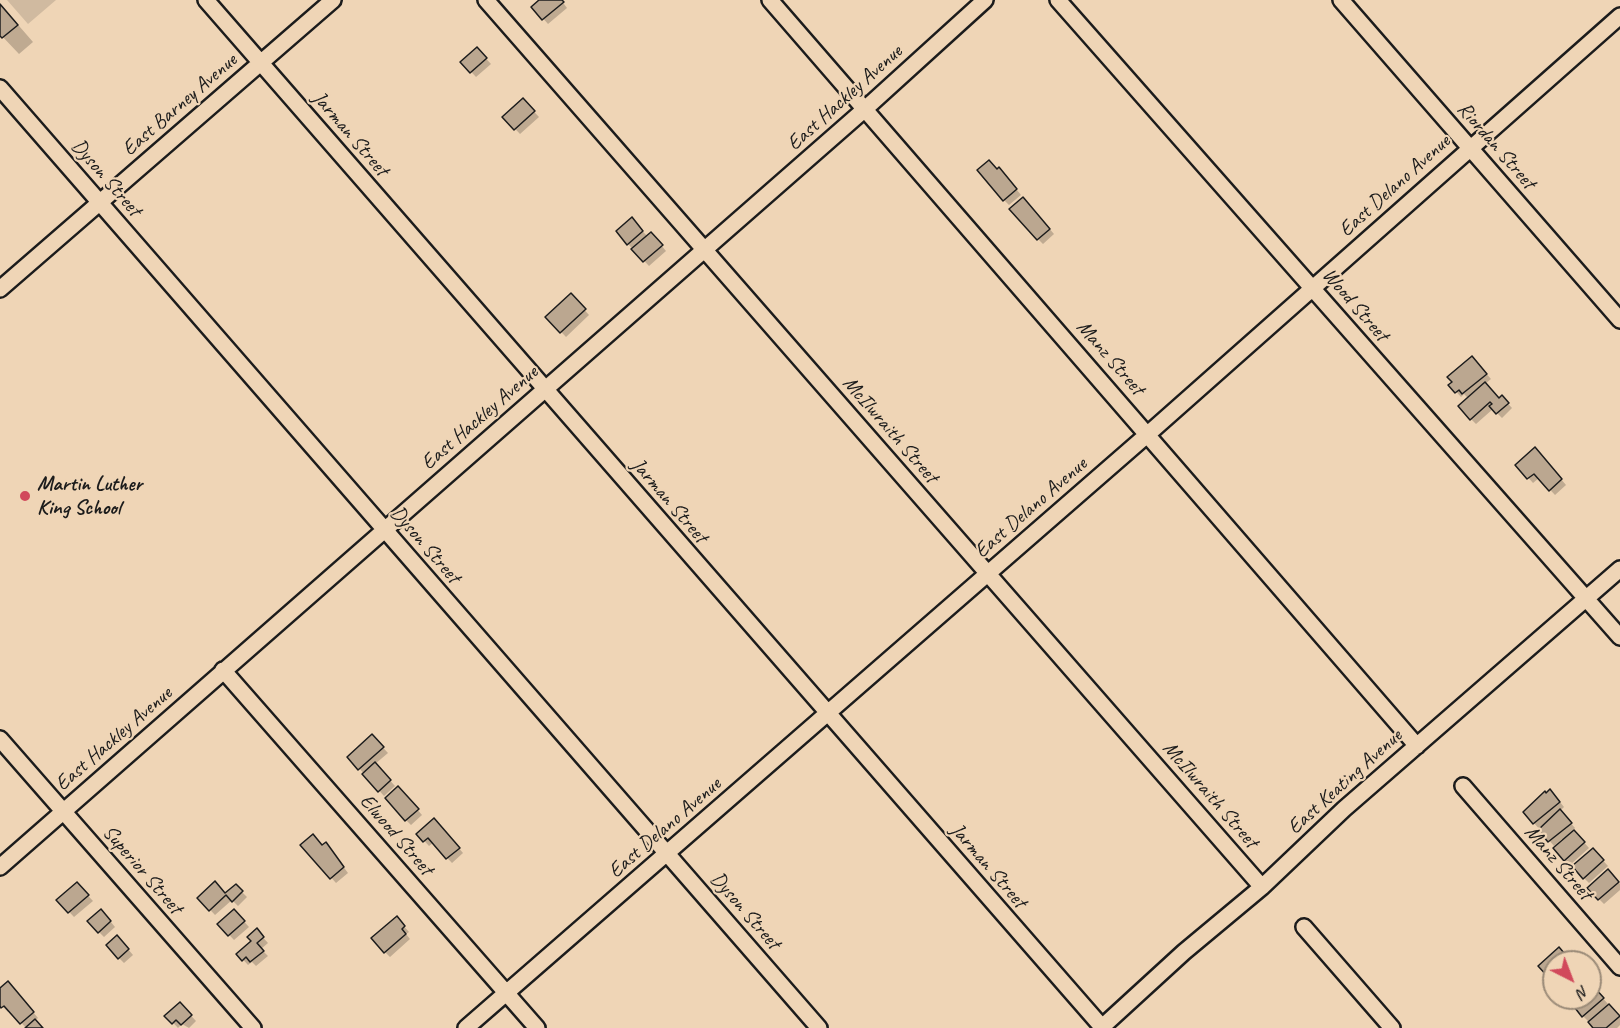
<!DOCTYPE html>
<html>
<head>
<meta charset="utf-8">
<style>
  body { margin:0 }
  #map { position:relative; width:1620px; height:1028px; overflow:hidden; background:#efd5b6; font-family:Caveat,sans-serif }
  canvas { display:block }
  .north { position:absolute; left:1542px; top:950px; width:60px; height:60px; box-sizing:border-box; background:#efd5b6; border:2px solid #9b8b78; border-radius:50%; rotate:138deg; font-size:16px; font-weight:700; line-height:24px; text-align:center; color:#1c1c1c }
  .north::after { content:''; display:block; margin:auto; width:21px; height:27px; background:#d1495b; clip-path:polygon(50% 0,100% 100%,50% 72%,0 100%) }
</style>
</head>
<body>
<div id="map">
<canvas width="1620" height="1028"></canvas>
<div class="north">N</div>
</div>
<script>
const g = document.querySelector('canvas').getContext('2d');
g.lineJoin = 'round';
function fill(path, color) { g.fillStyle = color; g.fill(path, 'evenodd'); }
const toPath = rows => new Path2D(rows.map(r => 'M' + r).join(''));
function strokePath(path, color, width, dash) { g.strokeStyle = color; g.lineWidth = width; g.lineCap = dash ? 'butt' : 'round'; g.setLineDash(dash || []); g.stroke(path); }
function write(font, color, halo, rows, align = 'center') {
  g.font = font + ' Caveat,sans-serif'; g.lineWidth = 4.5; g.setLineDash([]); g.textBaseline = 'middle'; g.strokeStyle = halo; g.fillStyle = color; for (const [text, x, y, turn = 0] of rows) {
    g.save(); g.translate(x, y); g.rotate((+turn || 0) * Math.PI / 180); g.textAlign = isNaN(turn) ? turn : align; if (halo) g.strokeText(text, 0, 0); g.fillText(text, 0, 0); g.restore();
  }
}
fill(toPath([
  [7,0,56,0,28,24]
]), '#d0baa0');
fill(toPath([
  [541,0,561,0,567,8,548,24,533,7],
  [0,4,33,42,19,54,0,34],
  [477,49,491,64,476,77,462,62],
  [523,100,539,117,520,134,504,117],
  [1004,174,1021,195,1009,205,1004,200],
  [1028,204,1054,234,1043,244,1038,239],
  [631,219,648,237,656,239,666,251,649,266,628,244],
  [571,295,589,315,566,337,547,317],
  [1477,363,1491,379,1485,384,1499,400,1502,397,1512,408,1502,418,1493,409,1476,424,1471,419,1469,399,1464,394,1461,397,1450,385],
  [1540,454,1566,485,1555,495,1539,478,1533,483,1517,465],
  [372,736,388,753,375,764,395,786,384,796,349,757],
  [403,793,422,815,411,825,406,820],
  [1555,796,1564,807,1560,811,1575,828,1573,830,1589,848,1570,865,1565,860,1562,839,1554,846,1534,823],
  [439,825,463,853,452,863,433,843,429,846,418,834],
  [302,845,330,849,348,873,336,883],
  [1598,855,1608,866,1589,883,1584,878],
  [1613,876,1620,884,1620,890,1604,904,1599,899],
  [77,884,93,901,74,917,58,900],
  [236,886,247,897,238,906,232,900,215,915,199,898,226,895],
  [106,916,115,927,104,937,99,932],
  [239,916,249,927,234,940,219,924],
  [401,923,409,932,406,934,410,939,390,957,385,952],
  [257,931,268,943,261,949,268,956,256,966,252,962,248,965,238,954,253,941],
  [122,942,133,955,124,963,119,958],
  [13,988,38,1018,34,1021,41,1028,26,1028,10,1010,8,1012,0,1004,0,990],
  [1590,990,1598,993,1620,1017,1620,1025,1617,1028,1595,1028,1583,1016,1581,998,1590,998],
  [180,1004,196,1021,189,1028,182,1024,178,1028,167,1016]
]), '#0003');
const building = toPath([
  [539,0,562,0,564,2,542,20,531,7,539,0],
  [0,4,18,25,2,38,0,36,0,4],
  [477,47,487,58,470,73,460,62,477,47],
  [523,98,535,111,514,130,502,117,523,98],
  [989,160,997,169,999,167,1017,189,1003,201,977,170,989,160],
  [1023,197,1050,229,1037,240,1009,209,1023,197],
  [632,217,643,231,627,245,616,231,632,217],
  [651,232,663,245,643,262,631,249,651,232],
  [571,293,586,309,560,333,545,317,571,293],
  [1472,356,1487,374,1462,394,1459,390,1455,393,1448,385,1452,382,1447,377,1472,356],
  [1485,382,1499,398,1502,395,1509,403,1496,414,1489,406,1492,404,1490,402,1470,420,1458,406,1485,382],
  [1535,447,1562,479,1549,491,1534,474,1527,479,1515,465,1535,447],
  [372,734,384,747,358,770,347,757,372,734],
  [375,762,391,780,378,792,362,774,375,762],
  [398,786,419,809,405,821,385,798,398,786],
  [1550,789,1560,802,1533,824,1523,812,1545,791,1546,793,1550,789],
  [1560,809,1572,823,1548,842,1538,830,1560,809],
  [434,818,460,848,446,859,428,838,423,842,416,834,434,818],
  [1574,830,1585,842,1564,861,1553,848,1574,830],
  [313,834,322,845,326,842,344,867,330,879,300,845,313,834],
  [1593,848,1604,860,1583,879,1572,866,1593,848],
  [1608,869,1619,882,1598,900,1587,888,1608,869],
  [215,881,225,893,236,884,243,891,232,902,226,895,209,911,197,898,215,881],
  [77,882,89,895,68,913,56,900,77,882],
  [101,909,111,921,98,933,87,921,101,909],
  [234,909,245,921,228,936,217,924,234,909],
  [397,916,405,926,402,929,406,934,384,953,371,938,397,916],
  [257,928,264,937,257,943,264,951,250,962,246,957,242,961,236,954,251,941,247,937,257,928],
  [117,935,129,949,118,959,106,945,117,935],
  [1559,947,1570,960,1568,962,1554,962,1554,974,1549,978,1538,966,1559,947],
  [8,981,34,1012,20,1024,4,1006,1,1008,0,1006,0,988,8,981],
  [1593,986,1604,998,1582,1017,1572,1004,1579,998,1590,998,1590,988,1593,986],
  [180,1002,192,1015,181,1025,176,1020,172,1024,164,1016,180,1002],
  [1609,1004,1620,1016,1606,1028,1593,1028,1588,1022,1609,1004],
  [35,1019,43,1028,25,1028,35,1019]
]);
fill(building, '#bba790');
strokePath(building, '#1c1c1c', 1.5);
const street = toPath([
  [206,0,1102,1027],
  [486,0,1262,887],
  [770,0,1417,746],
  [1058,0,1620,637],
  [1341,0,1620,320],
  [0,88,819,1028],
  [0,289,333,0],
  [223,670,537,1028],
  [0,739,253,1028],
  [1463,786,1620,967],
  [0,867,865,109,985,0],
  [1304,927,1392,1028],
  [466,1028,1148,434,1620,16],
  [1101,1028,1184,952,1262,887,1344,809,1620,569]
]);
strokePath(street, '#1c1c1c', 20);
strokePath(street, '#efd5b6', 15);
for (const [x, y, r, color] of [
  [25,496,6,"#d1495b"]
]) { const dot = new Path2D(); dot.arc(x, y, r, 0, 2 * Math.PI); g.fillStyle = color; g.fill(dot); strokePath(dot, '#efd5b6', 2); }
write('21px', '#1c1c1c', '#efd5b6', [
  ["East Hackley Avenue",845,98,-42],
  ["East Barney Avenue",180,105,-41],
  ["Jarman Street",350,134,49],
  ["Riordan Street",1496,146,49],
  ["Dyson Street",106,178,49],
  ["East Delano Avenue",1395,186,-42],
  ["Wood Street",1355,305,49],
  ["Manz Street",1110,358,49],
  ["East Hackley Avenue",480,418,-41],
  ["McIlwraith Street",890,430,49],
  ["Jarman Street",669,501,49],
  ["East Delano Avenue",1031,508,-41],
  ["Dyson Street",425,545,49],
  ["East Hackley Avenue",114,739,-41],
  ["East Keating Avenue",1345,782,-42],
  ["McIlwraith Street",1210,795,49],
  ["East Delano Avenue",665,828,-41],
  ["Elwood Street",396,835,49],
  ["Manz Street",1558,863,49],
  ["Jarman Street",988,866,49],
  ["Superior Street",142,870,49],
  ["Dyson Street",745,911,49]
]);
write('bold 21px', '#1c1c1c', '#efd5b6', [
  ["Martin Luther",37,484],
  ["King School",37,508]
], 'left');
</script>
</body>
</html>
